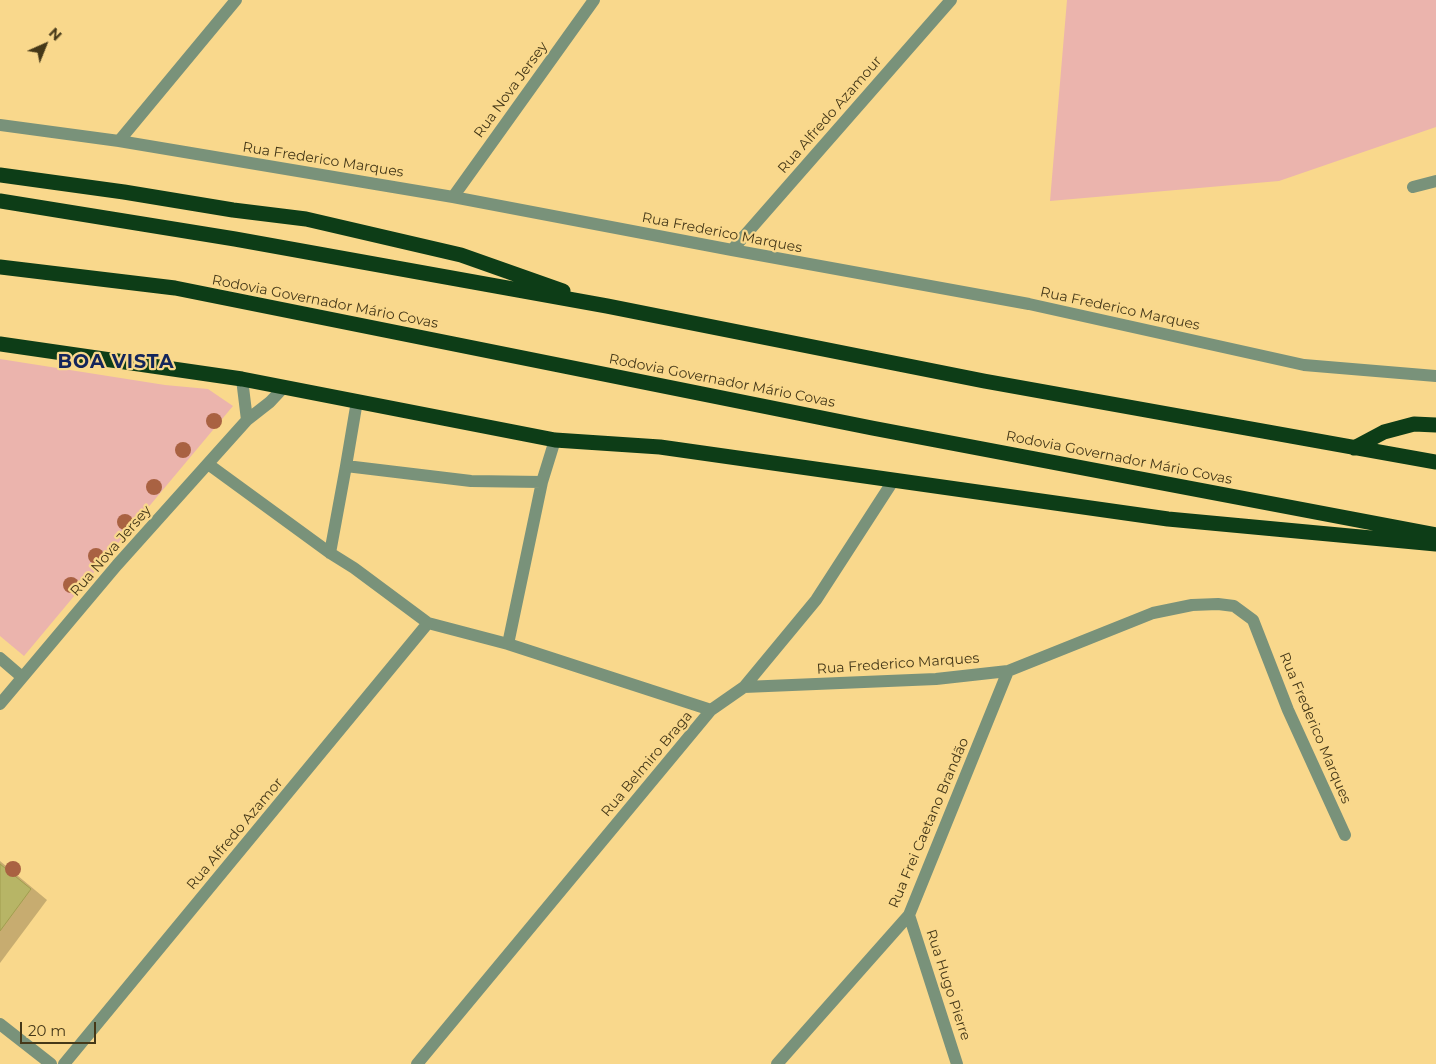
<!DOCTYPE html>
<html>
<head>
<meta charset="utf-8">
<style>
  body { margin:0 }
  #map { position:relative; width:1436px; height:1064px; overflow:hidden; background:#f9d88c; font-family:Montserrat,sans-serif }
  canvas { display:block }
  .north { position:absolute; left:20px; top:20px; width:50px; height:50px; -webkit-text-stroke:4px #f9d88c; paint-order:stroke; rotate:44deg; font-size:14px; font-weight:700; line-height:20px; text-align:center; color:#453818 }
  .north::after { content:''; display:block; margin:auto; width:18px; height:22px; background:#453818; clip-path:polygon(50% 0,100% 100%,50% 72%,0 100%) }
  .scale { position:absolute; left:20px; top:1022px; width:76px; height:22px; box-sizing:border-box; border:2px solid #453818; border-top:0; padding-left:6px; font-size:15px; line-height:18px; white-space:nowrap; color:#453818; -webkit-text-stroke:4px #f9d88c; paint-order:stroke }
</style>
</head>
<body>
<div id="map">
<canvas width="1436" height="1064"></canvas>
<div class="north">N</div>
<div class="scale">20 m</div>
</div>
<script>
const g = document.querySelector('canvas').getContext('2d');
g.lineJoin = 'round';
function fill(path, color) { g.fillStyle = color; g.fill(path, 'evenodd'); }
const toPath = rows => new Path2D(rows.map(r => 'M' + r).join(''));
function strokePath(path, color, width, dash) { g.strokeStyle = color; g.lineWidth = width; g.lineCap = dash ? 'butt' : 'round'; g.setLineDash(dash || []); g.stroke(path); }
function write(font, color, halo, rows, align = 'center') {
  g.font = font + ' Montserrat,sans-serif'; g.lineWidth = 4.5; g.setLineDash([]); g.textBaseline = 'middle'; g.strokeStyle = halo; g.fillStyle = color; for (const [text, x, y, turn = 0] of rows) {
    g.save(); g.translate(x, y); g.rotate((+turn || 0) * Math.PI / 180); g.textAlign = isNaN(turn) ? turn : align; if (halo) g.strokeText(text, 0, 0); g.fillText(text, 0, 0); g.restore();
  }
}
fill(toPath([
  [1067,0,1436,0,1436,127,1279,181,1050,201],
  [0,359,165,385,208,389,233,406,24,656,0,636]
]), '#ebb4ad');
fill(toPath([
  [0,861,47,900,0,963]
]), '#0003');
const building = toPath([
  [0,864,31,889,0,931,0,864]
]);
fill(building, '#b7b566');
strokePath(building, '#a19e4f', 1);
strokePath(toPath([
  [0,125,119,141,453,197,732,250,1029,304,1304,365,1436,376],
  [119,141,236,0],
  [1413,187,1436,181],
  [453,197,594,0],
  [732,250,951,0],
  [242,379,247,420],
  [357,401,346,466,471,481,542,482,555,440],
  [208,464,330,553,354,568,428,623,508,644,711,710],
  [330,553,346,466],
  [508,644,542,482],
  [0,658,22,677],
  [744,687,936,679,1008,671,1153,613,1192,605,1218,604,1234,606,1253,620,1288,710,1345,835],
  [0,704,117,565,247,420,270,402,284,387],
  [909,915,957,1064],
  [0,1024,51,1064],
  [64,1064,428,623],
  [417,1064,711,710,744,687,816,600,893,481],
  [777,1064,909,915,1008,671]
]), '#79927a', 12);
strokePath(toPath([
  [0,175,124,192,233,210,306,219,461,255,563,291],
  [0,201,235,239,607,306,984,381,1436,462],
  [0,267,175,288,872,428,1436,535],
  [0,344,242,379,555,440,660,447,1168,519,1436,544],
  [1354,448,1384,432,1414,424,1436,425]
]), '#0d3d17', 15);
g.fillStyle = '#a96242';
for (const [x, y] of [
  [214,421],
  [183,450],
  [154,487],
  [125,522],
  [96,556],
  [71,585],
  [13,869]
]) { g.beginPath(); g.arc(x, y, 8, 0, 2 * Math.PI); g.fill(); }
write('14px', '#453818', '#f9d88c', [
  ["Rua Nova Jersey",511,90,-54],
  ["Rua Alfredo Azamour",830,115,-49],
  ["Rua Frederico Marques",323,160,9],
  ["Rua Frederico Marques",722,233,11],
  ["Rodovia Governador Mário Covas",325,302,11],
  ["Rua Frederico Marques",1120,309,12],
  ["Rodovia Governador Mário Covas",722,381,11],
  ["Rodovia Governador Mário Covas",1119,458,11],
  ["Rua Nova Jersey",111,551,-49],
  ["Rua Frederico Marques",898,664,-4],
  ["Rua Frederico Marques",1315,728,67],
  ["Rua Belmiro Braga",647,764,-50],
  ["Rua Frei Caetano Brandão",929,823,-67],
  ["Rua Alfredo Azamor",235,834,-50],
  ["Rua Hugo Pierre",948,985,72]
]);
g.letterSpacing = '1px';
write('bold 19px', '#14255b', '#f9d88c', [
  ["BOA VISTA",116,362]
]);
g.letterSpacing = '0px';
</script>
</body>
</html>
